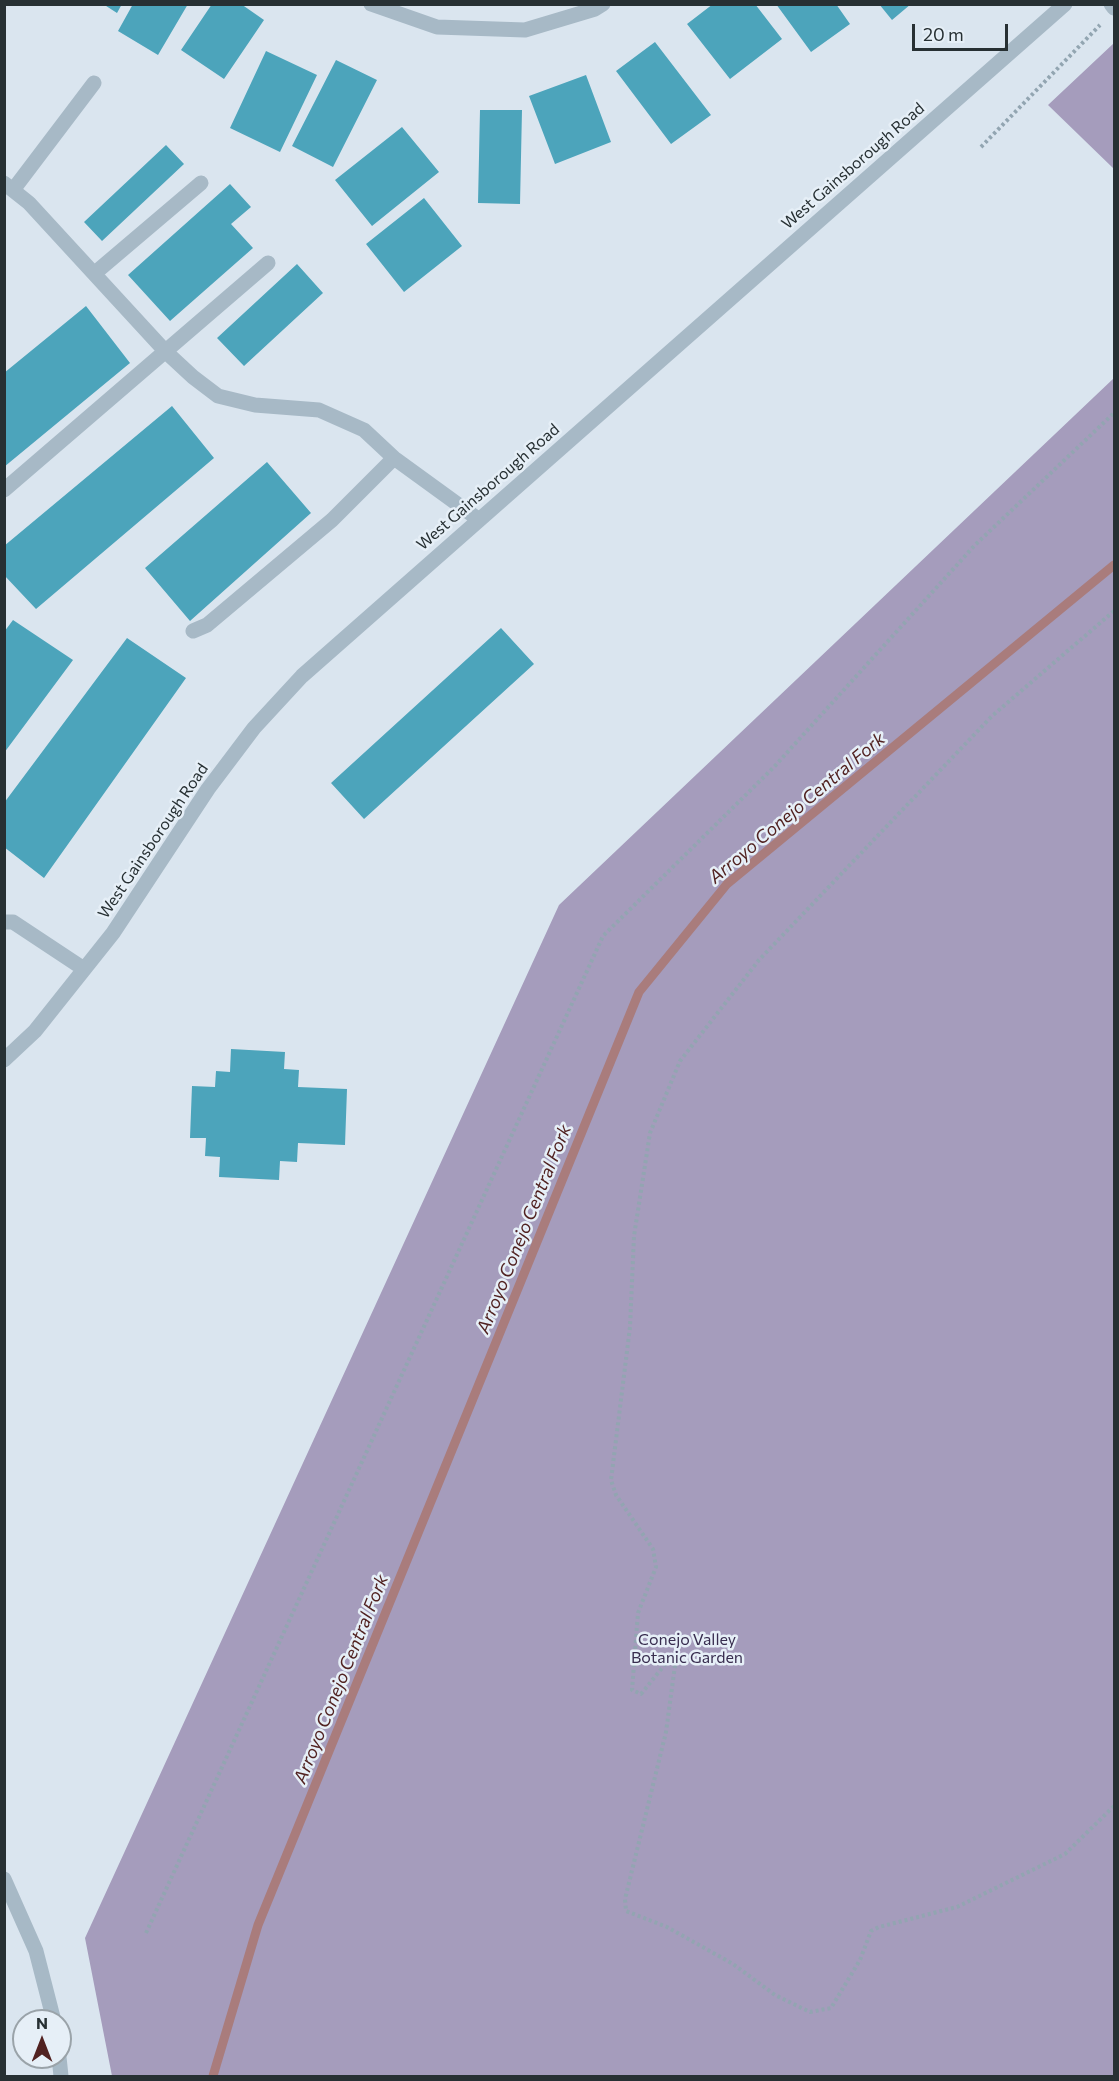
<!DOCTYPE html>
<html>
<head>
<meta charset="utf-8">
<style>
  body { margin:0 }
  #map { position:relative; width:1119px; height:2081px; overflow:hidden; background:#dae5ef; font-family:Commissioner,sans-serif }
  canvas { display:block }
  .frame { position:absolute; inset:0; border:6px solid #273033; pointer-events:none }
  .north { position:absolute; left:12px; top:2009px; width:60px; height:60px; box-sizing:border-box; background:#e6eff7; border:2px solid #9aa3a9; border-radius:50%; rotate:0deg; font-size:16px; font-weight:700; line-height:24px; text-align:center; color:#273033 }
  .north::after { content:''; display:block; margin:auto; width:21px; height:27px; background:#512221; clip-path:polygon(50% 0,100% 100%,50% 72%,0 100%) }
  .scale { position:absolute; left:912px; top:24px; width:96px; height:27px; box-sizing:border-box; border:3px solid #273033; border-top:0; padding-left:8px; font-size:18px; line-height:21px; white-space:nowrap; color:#273033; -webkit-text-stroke:4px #e6eff7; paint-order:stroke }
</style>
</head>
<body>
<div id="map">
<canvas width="1119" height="2081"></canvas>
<div class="frame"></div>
<div class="north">N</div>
<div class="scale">20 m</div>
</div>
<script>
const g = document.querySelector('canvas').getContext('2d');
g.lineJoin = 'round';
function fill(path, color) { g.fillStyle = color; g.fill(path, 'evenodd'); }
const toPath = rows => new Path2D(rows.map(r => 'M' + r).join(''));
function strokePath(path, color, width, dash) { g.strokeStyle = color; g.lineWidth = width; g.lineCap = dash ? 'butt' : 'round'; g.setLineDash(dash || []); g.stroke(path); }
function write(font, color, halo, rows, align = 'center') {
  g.font = font + ' Commissioner,sans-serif'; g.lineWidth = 5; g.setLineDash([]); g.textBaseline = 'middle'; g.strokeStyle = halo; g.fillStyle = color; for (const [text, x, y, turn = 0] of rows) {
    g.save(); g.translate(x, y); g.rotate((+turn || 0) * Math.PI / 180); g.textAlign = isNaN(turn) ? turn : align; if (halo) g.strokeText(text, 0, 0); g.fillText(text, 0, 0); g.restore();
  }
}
fill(toPath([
  [1114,43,1114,169,1048,105],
  [1114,378,1114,2076,112,2076,85,1938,559,905]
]), '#a59cbc');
strokePath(toPath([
  [213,2076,258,1925,639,992,727,884,1114,565]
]), '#a97c7c', 9);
fill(toPath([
  [103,4,122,4,117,13],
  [133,4,188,4,158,55,118,31],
  [212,4,241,4,264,20,224,79,181,50],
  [713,4,755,4,782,39,730,79,687,24],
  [776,4,836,4,850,24,811,52],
  [879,4,911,4,892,20],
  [655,42,711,115,671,144,616,71],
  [266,51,317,75,280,152,230,128],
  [336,60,377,80,333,167,292,146],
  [586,75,611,142,555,164,529,96],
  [480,110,522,110,520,204,478,203],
  [402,127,439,172,372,226,335,180],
  [166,145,184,164,102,241,84,222],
  [230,184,251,207,231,224,253,248,170,321,128,275],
  [424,198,462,246,404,292,366,244],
  [297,264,323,293,244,366,217,338],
  [86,306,130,363,4,467,4,373],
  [172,406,214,458,36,609,4,575,4,546],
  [267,462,311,513,190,621,145,568],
  [13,620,73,660,4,753,4,632],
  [501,628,534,664,364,819,331,783],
  [127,638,186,678,44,878,4,847,4,803],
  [231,1049,285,1052,284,1069,299,1070,298,1087,347,1089,345,1145,298,1143,297,1162,280,1161,279,1180,219,1177,220,1157,205,1156,206,1138,190,1138,192,1086,215,1087,216,1071,230,1072]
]), '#4ca4bb');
strokePath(toPath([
  [981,147,1100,25],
  [1114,611,992,716,759,960,680,1061,650,1133,634,1236,630,1327,611,1480,616,1495,653,1549,656,1567,638,1613,632,1690,641,1694,671,1657,676,1658,666,1732,625,1899,626,1911,667,1927,733,1964,775,1995,810,2012,831,2008,860,1960,871,1931,879,1927,957,1907,1065,1854,1114,1806],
  [146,1933,603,936,774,767,975,545,1114,413]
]), '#92a5b1', 4, [3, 3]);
strokePath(toPath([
  [371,4,437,27,525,30,595,9,603,4],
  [1111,4,1114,8],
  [4,183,29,203,166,352,193,377,218,396,255,405,319,410,364,430,394,458,478,519],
  [13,190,94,83],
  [95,273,201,183],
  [4,490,268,263],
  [193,631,207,625,332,520,394,458],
  [4,922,13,922,84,969],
  [4,1060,35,1031,113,933,208,789,254,728,302,676,1065,4],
  [4,1879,36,1951,54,2021],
  [59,2057,61,2076]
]), '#a7b9c6', 15);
write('16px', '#273033', '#e6eff7', [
  ["West Gainsborough Road",853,166,-41],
  ["West Gainsborough Road",488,487,-41],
  ["West Gainsborough Road",153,841,-56]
]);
write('16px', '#382d4f', '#e6eff7', [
  ["Conejo Valley",687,1640],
  ["Botanic Garden",687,1658]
]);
write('italic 18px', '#512221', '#e6eff7', [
  ["Arroyo Conejo Central Fork",797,808,-40],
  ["Arroyo Conejo Central Fork",524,1229,-68],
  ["Arroyo Conejo Central Fork",341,1679,-68]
]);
</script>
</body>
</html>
